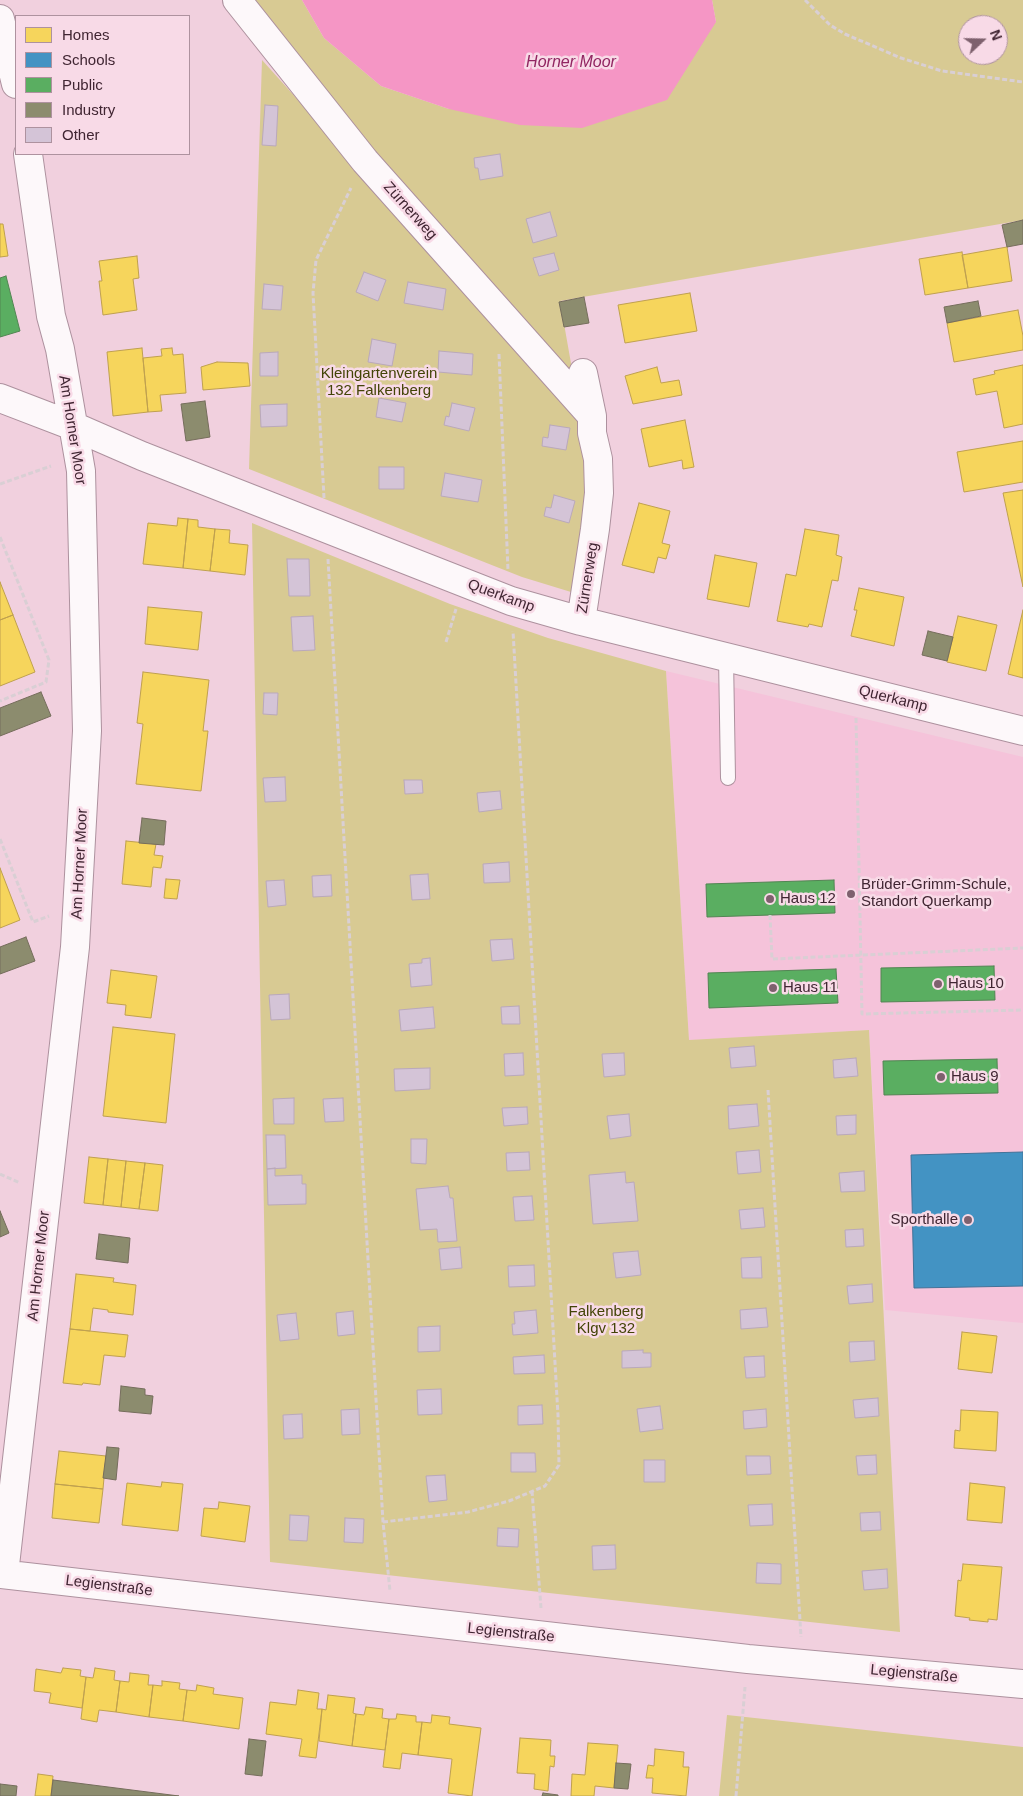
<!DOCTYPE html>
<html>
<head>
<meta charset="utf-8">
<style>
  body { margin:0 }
  #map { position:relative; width:1023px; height:1796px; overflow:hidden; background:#f1d0de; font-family:Helvetica,sans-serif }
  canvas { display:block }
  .legend { position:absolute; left:15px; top:15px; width:175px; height:140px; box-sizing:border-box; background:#f8dae7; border:1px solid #ae929f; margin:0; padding:6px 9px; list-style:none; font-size:15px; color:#402532 }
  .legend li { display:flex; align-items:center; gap:10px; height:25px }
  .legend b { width:25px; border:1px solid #ae929f }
  .north { position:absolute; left:958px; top:15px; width:50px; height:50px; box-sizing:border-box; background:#f8dae7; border:1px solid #ae929f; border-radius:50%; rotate:69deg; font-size:14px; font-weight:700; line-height:20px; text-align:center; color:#402532 }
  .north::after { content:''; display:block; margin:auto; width:18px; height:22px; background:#7e616e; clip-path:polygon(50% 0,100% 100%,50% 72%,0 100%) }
</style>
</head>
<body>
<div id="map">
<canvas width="1023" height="1796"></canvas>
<ul class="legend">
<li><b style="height:14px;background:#f6d55c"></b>Homes</li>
<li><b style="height:14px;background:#4393c3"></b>Schools</li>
<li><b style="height:14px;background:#5aae61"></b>Public</li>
<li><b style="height:14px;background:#8c8c6e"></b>Industry</li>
<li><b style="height:14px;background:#d4c4d7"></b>Other</li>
</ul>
<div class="north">N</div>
</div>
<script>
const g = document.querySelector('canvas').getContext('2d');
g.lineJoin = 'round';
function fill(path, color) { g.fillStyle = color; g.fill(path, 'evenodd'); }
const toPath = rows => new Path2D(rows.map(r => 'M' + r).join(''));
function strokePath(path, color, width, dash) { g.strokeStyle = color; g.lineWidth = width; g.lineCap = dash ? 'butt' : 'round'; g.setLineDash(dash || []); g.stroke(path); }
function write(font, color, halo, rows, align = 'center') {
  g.font = font + ' Helvetica,sans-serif'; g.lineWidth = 5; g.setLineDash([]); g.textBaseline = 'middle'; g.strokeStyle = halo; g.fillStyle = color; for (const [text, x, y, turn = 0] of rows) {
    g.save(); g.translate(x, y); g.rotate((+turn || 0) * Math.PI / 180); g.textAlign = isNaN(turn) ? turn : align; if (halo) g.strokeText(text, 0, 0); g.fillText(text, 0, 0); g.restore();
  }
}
fill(toPath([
  [666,671,1023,757,1023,1323,885,1310,869,1030,689,1041]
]), '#f5c3da');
fill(toPath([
  [243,0,302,0,324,38,381,86,449,109,716,22,712,0,1023,0,1023,220,560,301,575,386],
  [968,25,998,25,998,55,968,55],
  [262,60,577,410,587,463,583,548,571,592,522,577,249,469],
  [252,523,450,604,548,638,666,671,689,1040,869,1030,900,1632,270,1562],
  [727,1715,1023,1747,1023,1796,719,1796]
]), '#d8ca93');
fill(toPath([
  [302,0,712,0,716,22,667,100,582,128,520,125,449,109,381,86,324,38]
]), '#f596c5');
const homes = toPath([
  [0,224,3,224,8,256,0,257,0,224],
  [1007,247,1012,281,968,288,962,255,1007,247],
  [962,252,968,288,925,295,919,259,962,252],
  [137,256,139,278,133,279,137,310,103,315,99,281,102,281,99,261,137,256],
  [690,293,697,331,625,343,618,305,690,293],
  [1018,310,1023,336,1023,350,954,362,947,323,1018,310],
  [142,348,148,412,113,416,107,352,142,348],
  [172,348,173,355,183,354,186,393,160,395,162,411,148,412,143,358,162,356,161,349,172,348],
  [217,362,248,363,250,386,203,390,201,367,217,362],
  [1023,365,1023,424,1004,428,997,391,976,395,973,379,995,374,994,371,1023,365],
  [657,367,661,383,679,380,682,395,633,404,625,376,657,367],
  [685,420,694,467,683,469,682,460,649,467,641,429,685,420],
  [1023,441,1023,482,964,492,957,452,1023,441],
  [1023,490,1023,587,1003,493,1023,490],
  [639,503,670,511,662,543,670,545,666,559,658,557,654,573,622,565,639,503],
  [178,518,188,519,183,568,143,564,148,523,177,526,178,518],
  [188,519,198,520,198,527,215,529,210,571,183,568,188,519],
  [215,529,230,530,229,543,248,545,245,575,210,571,215,529],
  [805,529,839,535,836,555,842,557,838,581,832,580,822,627,809,624,808,627,777,621,786,574,796,576,805,529],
  [715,555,757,563,749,607,707,599,715,555],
  [0,582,13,615,0,620,0,582],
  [859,588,904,597,894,646,851,636,857,610,854,610,859,588],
  [148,607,202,612,198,650,145,644,148,607],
  [1023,610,1023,678,1008,674,1023,610],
  [13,615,35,672,0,686,0,620,13,615],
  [958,616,997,625,986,671,947,662,958,616],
  [143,672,209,680,203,731,208,731,201,791,136,784,143,724,137,723,143,672],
  [126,841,156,844,154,855,163,856,161,868,153,867,151,887,122,884,126,841],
  [0,868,20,920,0,928,0,868],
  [166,879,180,880,177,899,164,898,166,879],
  [111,970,157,976,151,1018,125,1015,126,1005,107,1003,111,970],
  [113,1027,175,1034,166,1123,103,1116,113,1027],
  [89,1157,108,1159,103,1205,84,1203,89,1157],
  [108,1159,126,1161,121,1207,103,1205,108,1159],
  [126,1161,145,1163,139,1209,121,1207,126,1161],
  [145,1163,163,1165,158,1211,139,1209,145,1163],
  [76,1274,114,1278,113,1282,136,1285,133,1315,108,1312,108,1310,93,1308,90,1331,70,1329,76,1274],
  [70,1329,128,1335,125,1357,104,1355,100,1385,83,1383,82,1385,63,1383,70,1329],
  [962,1332,997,1336,992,1373,958,1369,962,1332],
  [961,1410,998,1412,996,1451,954,1448,955,1430,960,1431,961,1410],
  [59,1451,106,1456,103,1489,55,1484,59,1451],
  [162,1482,183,1484,178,1531,122,1525,127,1483,161,1487,162,1482],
  [970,1483,1005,1487,1002,1523,967,1520,970,1483],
  [55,1484,103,1489,99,1523,52,1518,55,1484],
  [219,1502,250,1506,245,1542,201,1536,204,1508,218,1509,219,1502],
  [963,1564,1002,1567,997,1620,988,1619,988,1622,969,1620,970,1618,955,1616,958,1580,961,1581,963,1564],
  [63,1668,81,1670,80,1676,86,1677,82,1708,49,1703,51,1693,34,1691,36,1669,61,1673,63,1668],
  [95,1668,115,1671,114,1680,120,1681,116,1712,99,1710,97,1722,81,1719,86,1677,93,1678,95,1668],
  [130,1673,149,1675,148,1685,153,1685,149,1717,116,1712,120,1681,129,1682,130,1673],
  [162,1681,180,1683,179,1689,187,1690,183,1721,149,1717,153,1685,162,1686,162,1681],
  [197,1685,214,1688,213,1694,243,1698,239,1729,183,1721,187,1690,196,1691,197,1685],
  [298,1690,319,1693,317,1709,322,1709,316,1758,299,1756,302,1739,266,1734,270,1702,296,1705,298,1690],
  [328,1695,355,1698,353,1713,356,1714,352,1746,319,1741,322,1709,326,1710,328,1695],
  [366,1707,383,1709,382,1718,389,1719,385,1750,352,1746,356,1714,364,1715,366,1707],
  [397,1714,416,1716,416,1722,422,1722,418,1755,402,1753,400,1769,383,1767,389,1719,396,1719,397,1714],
  [432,1715,450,1717,449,1724,481,1728,472,1796,448,1793,452,1759,418,1755,422,1722,431,1723,432,1715],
  [520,1738,551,1740,550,1756,555,1756,554,1767,550,1766,548,1791,534,1789,535,1774,517,1773,520,1738],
  [588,1743,618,1745,614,1788,595,1786,594,1796,571,1796,572,1774,585,1775,588,1743],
  [655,1749,684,1752,683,1767,689,1767,686,1796,652,1793,653,1778,646,1778,648,1765,654,1766,655,1749],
  [38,1774,53,1776,51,1796,35,1796,38,1774]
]);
fill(homes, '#f6d55c');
strokePath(homes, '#bfa04f', 1);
const schools = toPath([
  [1023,1152,1023,1286,914,1288,911,1155,1023,1152]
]);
fill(schools, '#4393c3');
strokePath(schools, '#427298', 1);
const public = toPath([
  [6,276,20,331,0,337,0,278,6,276],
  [834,880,835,913,707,917,706,884,834,880],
  [994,966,995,1000,881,1002,881,968,994,966],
  [836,969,838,1003,709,1008,708,973,836,969],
  [997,1059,998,1093,884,1095,883,1061,997,1059]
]);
fill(public, '#5aae61');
strokePath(public, '#528553', 1);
const industry = toPath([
  [1023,220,1023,244,1007,247,1002,225,1023,220],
  [584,297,589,323,564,327,559,302,584,297],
  [978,301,981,316,947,323,944,307,978,301],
  [205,401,210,437,186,441,181,404,205,401],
  [928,631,953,637,947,661,922,655,928,631],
  [41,692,51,716,0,736,0,708,41,692],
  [142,818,166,821,164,845,139,843,142,818],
  [26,937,35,961,0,974,0,947,26,937],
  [0,1211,9,1233,0,1237,0,1211],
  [99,1234,130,1238,128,1263,96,1259,99,1234],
  [121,1386,145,1389,145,1395,153,1396,151,1414,119,1411,121,1386],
  [107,1447,119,1448,116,1480,103,1478,107,1447],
  [249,1739,266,1741,262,1776,245,1774,249,1739],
  [616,1763,631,1764,628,1789,614,1788,616,1763],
  [53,1780,179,1796,51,1796,53,1780],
  [0,1784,17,1786,16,1796,0,1796,0,1784],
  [543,1793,558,1795,558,1796,542,1796,543,1793]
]);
fill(industry, '#8c8c6e');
strokePath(industry, '#756d5c', 1);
const building = toPath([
  [265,105,278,106,276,146,262,145,265,105],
  [500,154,503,176,480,180,478,168,475,168,474,158,500,154],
  [550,212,557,236,533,243,526,219,550,212],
  [554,253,559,270,539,276,533,258,554,253],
  [364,272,386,280,378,301,356,292,364,272],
  [408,282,446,289,443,310,404,303,408,282],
  [264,284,283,286,281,310,262,309,264,284],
  [372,339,396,344,392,366,368,362,372,339],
  [439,351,473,354,472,375,438,372,439,351],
  [278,352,278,376,260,376,260,353,278,352],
  [379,398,406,403,402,422,376,417,379,398],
  [452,403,475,408,469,431,444,425,446,416,449,417,452,403],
  [287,404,287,426,261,427,260,405,287,404],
  [550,425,570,428,566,450,542,446,543,437,548,438,550,425],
  [379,467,404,467,404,489,379,489,379,467],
  [445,473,482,480,478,502,441,496,445,473],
  [554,495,575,501,569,523,544,516,546,507,551,508,554,495],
  [287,559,309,559,310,596,289,596,287,559],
  [313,616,315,650,293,651,291,617,313,616],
  [264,693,278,693,277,715,263,714,264,693],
  [285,777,286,801,265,802,263,778,285,777],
  [404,780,422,780,423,793,405,794,404,780],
  [500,791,502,809,479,812,477,793,500,791],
  [509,862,510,882,484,883,483,864,509,862],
  [428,874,430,899,412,900,410,875,428,874],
  [331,875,332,896,313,897,312,876,331,875],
  [284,880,286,905,268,907,266,881,284,880],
  [512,939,514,959,492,961,490,940,512,939],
  [430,958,432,985,411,987,409,964,422,963,422,959,430,958],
  [289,994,290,1019,271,1020,269,995,289,994],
  [519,1006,520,1024,502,1024,501,1007,519,1006],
  [433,1007,435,1028,401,1031,399,1010,433,1007],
  [754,1046,756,1066,731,1068,729,1048,754,1046],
  [523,1053,524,1075,505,1076,504,1054,523,1053],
  [624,1053,625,1075,604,1077,602,1054,624,1053],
  [856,1058,858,1076,834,1078,833,1060,856,1058],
  [430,1068,430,1089,395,1091,394,1069,430,1068],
  [294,1098,294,1124,274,1124,273,1099,294,1098],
  [343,1098,344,1121,325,1122,323,1099,343,1098],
  [757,1104,759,1126,729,1129,728,1106,757,1104],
  [527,1107,528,1124,504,1126,502,1108,527,1107],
  [629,1114,631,1136,610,1139,607,1116,629,1114],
  [856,1115,856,1134,837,1135,836,1116,856,1115],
  [266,1135,285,1135,286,1168,267,1169,266,1135],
  [411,1139,427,1139,426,1164,411,1163,411,1139],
  [759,1150,761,1172,738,1174,736,1152,759,1150],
  [529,1152,530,1170,507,1171,506,1153,529,1152],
  [275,1168,275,1176,302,1175,302,1184,306,1184,306,1204,268,1205,267,1169,275,1168],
  [864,1171,865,1191,841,1192,839,1173,864,1171],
  [625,1172,626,1183,634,1182,638,1221,593,1224,589,1175,625,1172],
  [448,1186,450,1198,453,1198,457,1241,438,1242,437,1229,420,1230,416,1189,448,1186],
  [532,1196,534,1220,515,1221,513,1197,532,1196],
  [763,1208,765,1227,741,1229,739,1210,763,1208],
  [863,1229,864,1246,846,1247,845,1230,863,1229],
  [460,1247,462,1268,441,1270,439,1249,460,1247],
  [638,1251,641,1275,616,1278,613,1253,638,1251],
  [761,1257,762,1278,742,1278,741,1258,761,1257],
  [534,1265,535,1286,509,1287,508,1266,534,1265],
  [872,1284,873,1302,849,1304,847,1286,872,1284],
  [766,1308,768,1327,741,1329,740,1310,766,1308],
  [536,1310,538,1333,513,1335,512,1324,515,1324,514,1312,536,1310],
  [353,1311,355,1334,338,1336,336,1313,353,1311],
  [296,1313,299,1339,280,1341,277,1315,296,1313],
  [440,1326,440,1351,418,1352,418,1327,440,1326],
  [874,1341,875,1360,850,1362,849,1342,874,1341],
  [643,1350,643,1353,651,1353,651,1367,622,1368,622,1351,643,1350],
  [544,1355,545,1373,514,1374,513,1357,544,1355],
  [764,1356,765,1377,746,1378,744,1357,764,1356],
  [441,1389,442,1414,418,1415,417,1390,441,1389],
  [878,1398,879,1416,855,1418,853,1400,878,1398],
  [542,1405,543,1424,518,1425,518,1406,542,1405],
  [660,1406,663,1429,640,1432,637,1409,660,1406],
  [359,1409,360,1434,342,1435,341,1410,359,1409],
  [766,1409,767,1427,744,1429,743,1411,766,1409],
  [302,1414,303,1438,284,1439,283,1415,302,1414],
  [511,1453,535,1453,536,1472,511,1472,511,1453],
  [876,1455,877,1474,858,1475,856,1456,876,1455],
  [746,1456,770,1456,771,1474,747,1475,746,1456],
  [644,1460,665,1460,665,1482,644,1482,644,1460],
  [445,1475,447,1500,429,1502,426,1476,445,1475],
  [772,1504,773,1525,750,1526,748,1505,772,1504],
  [880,1512,881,1530,861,1531,860,1513,880,1512],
  [290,1515,309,1516,307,1541,289,1540,290,1515],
  [345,1518,364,1519,363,1543,344,1542,345,1518],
  [498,1528,519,1529,518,1547,497,1546,498,1528],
  [615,1545,616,1569,593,1570,592,1546,615,1545],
  [757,1563,781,1564,781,1584,756,1583,757,1563],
  [887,1569,888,1588,864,1590,862,1571,887,1569]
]);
fill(building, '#d4c4d7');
strokePath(building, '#baa9bb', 1);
const service = toPath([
  [726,657,728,778]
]);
const minor = toPath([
  [237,0,365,161,592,416,592,433,598,459,599,493,595,529,581,621],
  [0,19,16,84],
  [583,373,592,416],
  [0,398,73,426,142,456,511,601,581,621,1023,731],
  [0,1574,748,1659,1023,1684],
  [4,1574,75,947,87,731,81,471,60,349,51,316,28,154]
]);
strokePath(service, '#ad919e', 16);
strokePath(minor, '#ad919e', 30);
strokePath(toPath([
  [805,0,830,25,845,34,901,58,942,71,1023,82],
  [499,354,508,570],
  [0,484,51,466],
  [324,498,313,293,316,260,351,188],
  [0,537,49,660,46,682,0,701],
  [328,559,383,1522,390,1591],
  [446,642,456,609],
  [856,718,862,1014,1023,1010],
  [0,839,33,922,49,916],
  [770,915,772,959,1023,948],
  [768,1090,801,1637],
  [0,1174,20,1183],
  [532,1491,541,1608],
  [383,1522,468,1512,509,1501,545,1486,559,1465,558,1415,513,631],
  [736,1796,745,1687]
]), '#d9cfd4', 3, [5, 2.5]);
strokePath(service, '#fdf8fa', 14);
strokePath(minor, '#fdf8fa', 28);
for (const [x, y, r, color] of [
  [851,894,5,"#7e616e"],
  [770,899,5,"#7e616e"],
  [938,984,5,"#7e616e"],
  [773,988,5,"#7e616e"],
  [941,1077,5,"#7e616e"],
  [968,1220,5,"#7e616e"]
]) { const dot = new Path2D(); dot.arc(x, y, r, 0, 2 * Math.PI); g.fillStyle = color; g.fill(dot); strokePath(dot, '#f8dae7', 2); }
write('15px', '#402532', '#f8dae7', [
  ["Zürnerweg",410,211,48],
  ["Am Horner Moor",72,430,81],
  ["Zürnerweg",588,578,-81],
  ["Querkamp",501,596,20],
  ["Querkamp",893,699,14],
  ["Am Horner Moor",80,864,-87],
  ["Am Horner Moor",39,1266,-84],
  ["Legienstraße",109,1586,7],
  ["Legienstraße",511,1633,6],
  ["Legienstraße",914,1674,5]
]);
write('15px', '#434407', '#f8dae7', [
  ["Kleingartenverein",379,374],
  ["132 Falkenberg",379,391],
  ["Falkenberg",606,1312],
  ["Klgv 132",606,1329]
]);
write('15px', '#402532', '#f8dae7', [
  ["Brüder-Grimm-Schule,",861,885],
  ["Standort Querkamp",861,902],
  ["Haus 12",780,899],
  ["Haus 10",948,984],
  ["Haus 11",783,988],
  ["Haus 9",951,1077],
  ["Sporthalle",958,1220,"right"]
], 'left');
write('italic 16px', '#922662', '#f8dae7', [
  ["Horner Moor",571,63]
]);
</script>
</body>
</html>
